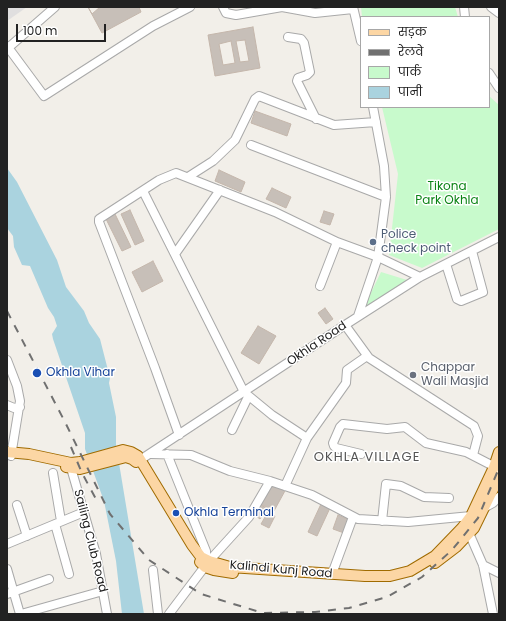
<!DOCTYPE html>
<html>
<head>
<meta charset="utf-8">
<style>
  body { margin:0 }
  #map { position:relative; width:506px; height:621px; overflow:hidden; background:#f2efe9; font-family:Poppins,"Noto Sans Devanagari",sans-serif }
  canvas { display:block }
  .frame { position:absolute; inset:0; border:8px solid #222; pointer-events:none }
  .legend { position:absolute; left:360px; top:16px; width:130px; height:92px; box-sizing:border-box; background:#fff; border:1px solid #a7a7a7; margin:0; padding:5px 7px; list-style:none; font-size:12px; color:#222 }
  .legend li { display:flex; align-items:center; gap:8px; height:20px }
  .legend b { width:20px; border:1px solid #a7a7a7 }
  .scale { position:absolute; left:16px; top:24px; width:90px; height:18px; box-sizing:border-box; border:2px solid #222; border-top:0; padding-left:5px; font-size:12px; line-height:14px; white-space:nowrap; color:#222; -webkit-text-stroke:3px #fff; paint-order:stroke }
</style>
</head>
<body>
<div id="map">
<canvas width="506" height="621"></canvas>
<div class="frame"></div>
<ul class="legend">
<li><b style="height:5px;background:#fcd6a4"></b>सड़क</li>
<li><b style="height:5px;background:#707070"></b>रेलवे</li>
<li><b style="height:11px;background:#c8facc"></b>पार्क</li>
<li><b style="height:11px;background:#aad3df"></b>पानी</li>
</ul>
<div class="scale">100 m</div>
</div>
<script>
const g = document.querySelector('canvas').getContext('2d');
g.lineJoin = 'round';
function fill(path, color) { g.fillStyle = color; g.fill(path, 'evenodd'); }
const toPath = rows => new Path2D(rows.map(r => 'M' + r).join(''));
function strokePath(path, color, width, dash) { g.strokeStyle = color; g.lineWidth = width; g.lineCap = dash ? 'butt' : 'round'; g.setLineDash(dash || []); g.stroke(path); }
function write(font, color, halo, rows, align = 'center') {
  g.font = font + ' Poppins,sans-serif'; g.lineWidth = 3; g.setLineDash([]); g.textBaseline = 'middle'; g.strokeStyle = halo; g.fillStyle = color; for (const [text, x, y, turn = 0] of rows) {
    g.save(); g.translate(x, y); g.rotate((+turn || 0) * Math.PI / 180); g.textAlign = isNaN(turn) ? turn : align; if (halo) g.strokeText(text, 0, 0); g.fillText(text, 0, 0); g.restore();
  }
}
fill(toPath([
  [7,7,27,7,7,21]
]), '#e0dfdf');
fill(toPath([
  [361,7,455,7,458,17,362,17],
  [489,96,499,105,499,229,422,268,389,255,398,174,382,107,489,107],
  [381,272,407,280,370,308,365,305]
]), '#c8facc');
fill(toPath([
  [7,168,17,182,57,260,66,287,84,311,89,323,100,339,110,378,109,383,116,417,116,445,144,614,122,614,116,561,104,501,85,449,85,433,53,339,52,334,57,326,54,317,48,308,30,266,22,265,14,247,13,236,7,228]
]), '#aad3df');
const building = toPath([
  [88,7,92,14,100,7,139,7,141,12,102,33,88,7],
  [253,27,260,68,215,76,208,35,253,27],
  [245,40,249,61,240,62,236,41,245,40],
  [231,41,235,63,223,65,219,44,231,41],
  [255,111,291,124,287,136,251,123,255,111],
  [219,170,245,182,241,192,215,181,219,170],
  [272,188,291,197,286,208,266,199,272,188],
  [130,210,144,241,135,245,121,214,130,210],
  [324,211,334,214,330,225,320,222,324,211],
  [115,214,131,247,122,251,106,219,115,214],
  [153,261,163,281,142,292,132,272,153,261],
  [325,308,333,319,326,324,318,313,325,308],
  [258,326,276,336,259,364,241,353,258,326],
  [272,482,286,489,274,511,260,504,272,482],
  [260,504,267,509,260,519,253,514,260,504],
  [321,504,330,508,317,536,308,532,321,504],
  [268,512,275,516,269,528,261,524,268,512],
  [338,515,350,520,344,533,333,529,338,515]
]);
fill(building, '#c7bfb8');
strokePath(building, '#c4b6ab', 1);
const minor = toPath([
  [223,7,226,13,236,15,282,7,315,13,353,9],
  [353,7,361,41],
  [464,7,465,17],
  [491,7,499,13],
  [288,37,301,39,304,43,310,72,307,75,298,78,297,81,316,119],
  [7,46,44,96,153,26,190,7],
  [8,48,55,7],
  [489,73,499,88],
  [251,145,386,197],
  [188,177,213,161,235,140,255,99,259,96,334,125,376,122],
  [143,191,244,392,272,415,307,438],
  [175,254,220,190],
  [446,264,457,299,461,301,483,292,472,251],
  [320,286,337,242],
  [358,316,378,257,386,197,384,166,373,107],
  [345,325,369,358,474,426,478,436,473,455],
  [7,360,17,386,20,401,11,456],
  [7,405,14,408,20,407],
  [232,430,248,397],
  [179,435,155,368,99,222,99,219,159,180,176,173,275,212,337,242,378,257,420,277],
  [151,454,191,455,230,471,270,481,312,495,358,519,408,522,471,516],
  [167,454,206,551,206,559],
  [361,454,336,448,334,446,333,443,340,427,343,424,387,429,405,427,426,443,466,452,499,469],
  [140,460,345,325,420,277,499,237],
  [71,468,96,554,107,614],
  [53,473,61,521],
  [285,486,307,438,346,383,347,370,367,356],
  [17,505,27,536],
  [484,508,493,503,499,497],
  [382,521,386,484,401,486,424,497,449,498],
  [55,524,69,574],
  [469,533,483,565,493,614],
  [7,544,84,512],
  [483,565,499,573],
  [7,569,20,614],
  [153,570,158,614],
  [332,574,353,517],
  [7,594,49,579],
  [21,614,103,591],
  [169,614,209,561,249,517,270,481]
]);
const major = toPath([
  [7,452,29,454,71,463,80,462,123,450,131,452,138,456,192,545,201,557,209,561,230,567,365,576,390,576,410,571,435,556,462,528,471,516,494,467,499,452],
  [66,467,80,469,126,457,132,459,136,462],
  [200,562,205,567,214,570,233,573],
  [435,563,456,547,474,528,499,477]
]);
strokePath(minor, '#a9a9a9', 10);
strokePath(major, '#a06b00', 12);
strokePath(minor, '#fff', 8);
strokePath(major, '#fcd6a4', 10);
strokePath(toPath([
  [7,311,65,422,110,514,149,560,201,594,263,613,315,612,349,608,387,597,422,577,452,550,478,518,499,468],
  [71,447,82,473,96,499]
]), '#707070', 2, [8, 8]);
for (const [x, y, r, color] of [
  [373,242,4,"#5c6f8a"],
  [37,373,5,"#1a4fb4"],
  [413,375,4,"#6b7280"],
  [176,513,4,"#1a4fb4"]
]) { const dot = new Path2D(); dot.arc(x, y, r, 0, 2 * Math.PI); g.fillStyle = color; g.fill(dot); strokePath(dot, '#fff', 1.5); }
write('12px', '#0c8416', '#fff', [
  ["Tikona",447,187],
  ["Park Okhla",447,201]
]);
write('12px', '#4e5e75', '#fff', [
  ["Police",381,235],
  ["check point",381,249]
], 'left');
write('12px', '#222', '#fff', [
  ["Okhla Road",317,344,-34],
  ["Sailing Club Road",90,541,76],
  ["Kalindi Kunj Road",281,570,5]
]);
write('12px', '#5b616d', '#fff', [
  ["Chappar",421,368],
  ["Wali Masjid",421,382]
], 'left');
write('12px', '#164399', '#fff', [
  ["Okhla Vihar",46,373],
  ["Okhla Terminal",184,513]
], 'left');
g.letterSpacing = '1px';
write('13px', '#555', '#fff', [
  ["OKHLA VILLAGE",367,458]
]);
g.letterSpacing = '0px';
</script>
</body>
</html>
